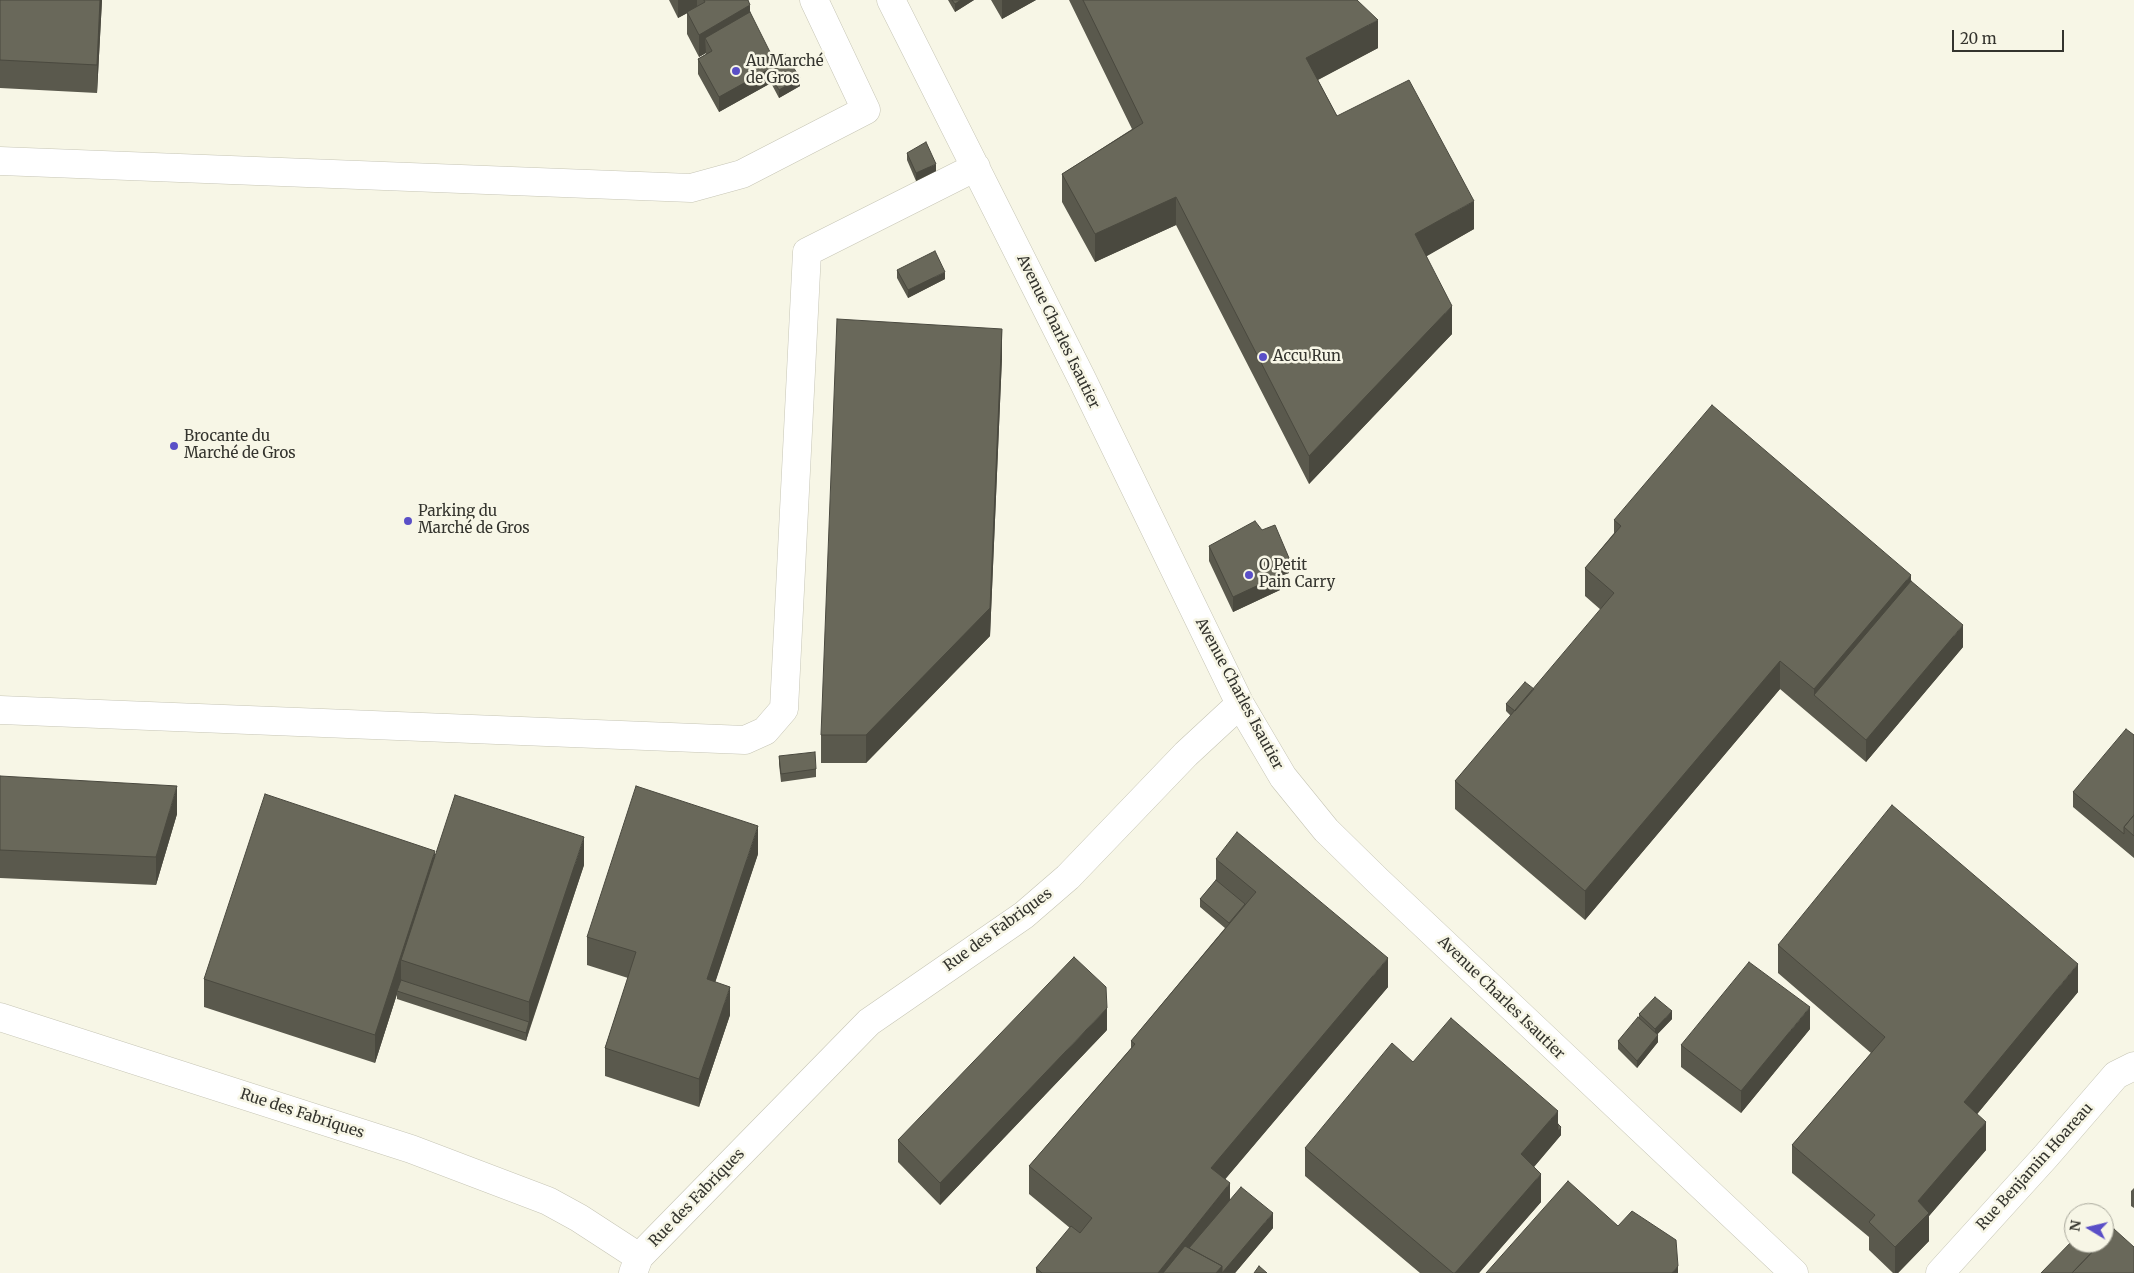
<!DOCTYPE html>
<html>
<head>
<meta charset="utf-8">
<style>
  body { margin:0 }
  #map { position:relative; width:2134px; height:1273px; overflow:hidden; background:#f7f6e6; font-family:Merriweather,serif }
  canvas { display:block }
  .north { position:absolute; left:2064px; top:1203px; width:50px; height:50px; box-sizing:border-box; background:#f7f6e6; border:1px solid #a9a89c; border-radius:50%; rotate:279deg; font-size:14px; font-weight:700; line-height:20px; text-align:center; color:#34342e }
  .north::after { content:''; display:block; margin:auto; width:18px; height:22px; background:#5a4fc7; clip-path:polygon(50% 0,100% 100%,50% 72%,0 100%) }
  .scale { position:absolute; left:1952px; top:30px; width:112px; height:22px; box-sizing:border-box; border:2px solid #34342e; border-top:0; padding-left:6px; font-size:15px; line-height:18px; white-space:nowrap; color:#34342e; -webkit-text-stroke:4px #f7f6e6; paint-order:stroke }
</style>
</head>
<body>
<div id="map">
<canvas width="2134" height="1273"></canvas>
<div class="north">N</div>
<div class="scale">20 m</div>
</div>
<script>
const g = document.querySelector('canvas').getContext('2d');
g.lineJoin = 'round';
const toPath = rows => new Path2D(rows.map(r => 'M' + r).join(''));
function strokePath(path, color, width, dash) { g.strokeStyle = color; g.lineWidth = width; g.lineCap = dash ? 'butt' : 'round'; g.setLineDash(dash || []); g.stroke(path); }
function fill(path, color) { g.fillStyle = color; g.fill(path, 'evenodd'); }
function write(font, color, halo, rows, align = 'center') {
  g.font = font + ' Merriweather,serif'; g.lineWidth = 5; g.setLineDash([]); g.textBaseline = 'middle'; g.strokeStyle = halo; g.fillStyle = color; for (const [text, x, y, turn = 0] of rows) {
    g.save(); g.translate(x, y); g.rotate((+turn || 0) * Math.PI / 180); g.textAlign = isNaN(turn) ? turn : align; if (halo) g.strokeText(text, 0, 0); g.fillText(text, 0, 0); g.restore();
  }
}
const minor = toPath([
  [891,0,1081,377,1240,704,1283,777,1326,830,1377,880,1794,1273],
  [0,161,691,188,742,174,866,110,814,0],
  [0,710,745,740,765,731,784,709,807,252,976,167],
  [0,1017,411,1149,548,1201,579,1218,639,1257],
  [633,1273,639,1257,869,1022,1024,915,1068,877,1186,754,1240,704],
  [1940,1273,2046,1156,2116,1075,2134,1066]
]);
strokePath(minor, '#c6c5b5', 29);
strokePath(minor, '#fff', 28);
fill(toPath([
  [0,0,102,0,97,93,0,88],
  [669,0,748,0,750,12,771,62,800,86,779,98,771,83,719,112,698,74,698,59,706,54,706,53,699,57,687,34,687,13,678,18],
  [948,0,974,0,955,12],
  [991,0,1036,0,1002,19],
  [1069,0,1357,0,1378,48,1318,80,1337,116,1474,229,1426,256,1452,334,1309,484,1176,225,1095,262,1062,202,1062,174,1132,129],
  [907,153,936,171,916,181,907,160],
  [897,270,945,279,908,298,897,278],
  [1002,357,990,636,866,763,821,763,821,735],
  [1614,520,1911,581,1963,647,1866,762,1780,689,1585,920,1455,809,1455,781,1511,716,1506,711,1506,704,1534,689,1601,610,1585,596,1585,568,1614,533],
  [1209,546,1289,573,1280,576,1280,590,1233,612,1209,561],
  [2134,735,2134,858,2073,807,2073,792],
  [779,756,816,769,816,777,781,782,779,764],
  [0,776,177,814,156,885,0,878],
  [758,854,715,982,730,1015,699,1107,605,1076,605,1048,628,978,587,965,587,937],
  [435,856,584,865,526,1041,397,999,397,994,375,1063,204,1007,204,979],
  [1216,859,1388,987,1225,1179,1230,1201,1273,1228,1235,1273,1036,1273,1036,1268,1070,1228,1029,1194,1029,1166,1131,1048,1131,1041,1225,928,1200,907,1200,899,1216,880],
  [1778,945,2078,992,1977,1114,1986,1150,1929,1216,1929,1241,1898,1273,1893,1273,1869,1250,1869,1237,1792,1173,1792,1145,1871,1053,1778,973],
  [1639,1014,1672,1019,1657,1034,1658,1042,1637,1068,1618,1049,1618,1041,1639,1018],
  [1810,1029,1741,1113,1681,1067,1681,1045],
  [1107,1030,940,1205,898,1162,898,1140],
  [1413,1062,1558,1124,1561,1135,1534,1167,1541,1202,1479,1273,1420,1273,1305,1176,1305,1148],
  [2134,1188,2134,1208,2131,1206,2131,1191]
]), '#5a594d');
fill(toPath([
  [100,0,102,0,97,93,97,65],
  [678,0,697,0,697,8,678,18],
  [961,0,974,0,955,12,955,4],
  [1002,0,1036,0,1002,19],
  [750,5,750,27,705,38,706,53,699,57,699,35],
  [1378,20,1378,48,1306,86,1306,58],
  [771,54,771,83,719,112,719,97,765,58],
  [800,78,800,86,779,98,779,90],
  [936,164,936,171,916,181,916,173],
  [1176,197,1176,225,1095,262,1095,234],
  [1474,201,1474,229,1415,263,1415,234],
  [945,272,945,279,908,298,908,290],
  [1452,306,1452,334,1309,484,1309,456],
  [1002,329,1002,357,990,636,866,763,866,735],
  [1289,558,1289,573,1280,576,1280,590,1233,612,1233,597,1276,562],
  [1911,575,1911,603,1814,695,1814,717,1814,689],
  [1963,625,1963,647,1866,762,1866,740],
  [1780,661,1780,689,1585,920,1585,891],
  [177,786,177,814,156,885,156,857],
  [758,826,758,854,707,1007,707,979],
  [584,837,584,865,529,1030,529,1002],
  [435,851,435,879,401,960,401,983,397,991,397,994,375,1063,375,1035],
  [1388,958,1388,987,1211,1196,1211,1168],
  [2078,964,2078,992,1964,1130,1964,1102],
  [730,987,730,1015,699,1107,699,1079],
  [1810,1007,1810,1029,1741,1113,1741,1091],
  [1107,1008,1107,1030,940,1205,940,1183],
  [1672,1011,1672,1019,1655,1037,1655,1029],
  [529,1022,529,1030,526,1041,526,1033],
  [1658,1035,1658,1042,1637,1068,1637,1061],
  [1558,1111,1558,1131,1561,1127,1561,1135,1521,1182,1521,1154],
  [1986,1122,1986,1150,1929,1216,1929,1241,1898,1273,1895,1273,1895,1247,1918,1201],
  [1541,1174,1541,1202,1479,1273,1455,1273],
  [1230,1183,1230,1211,1180,1273,1158,1273],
  [1273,1213,1273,1228,1235,1273,1222,1273],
  [1222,1266,1222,1273,1216,1273],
  [1678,1266,1678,1273,1672,1273]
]), '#4a493f');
const building = toPath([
  [0,0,100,0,97,65,0,60,0,0],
  [704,0,748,0,750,5,699,35,687,12,705,2,704,0],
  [952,0,961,0,955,4,952,0],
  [1083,0,1357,0,1378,20,1306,58,1337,116,1409,80,1474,201,1415,234,1452,306,1309,456,1176,197,1095,234,1062,174,1143,123,1083,0],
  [750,12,771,54,765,58,771,68,719,97,698,59,712,51,705,38,750,12],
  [785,54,800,78,779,90,771,76,771,68,768,64,785,54],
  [926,142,936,164,916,173,907,153,926,142],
  [935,251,945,272,908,290,897,270,935,251],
  [837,319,1002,329,990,608,866,735,821,735,837,319],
  [1712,405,1911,575,1814,689,1780,661,1585,891,1455,781,1614,593,1585,568,1621,526,1614,520,1712,405],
  [1255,521,1262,530,1275,525,1289,558,1276,562,1280,575,1233,597,1209,546,1255,521],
  [1911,581,1963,625,1866,740,1814,695,1911,581],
  [1525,682,1534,689,1515,711,1506,704,1525,682],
  [2126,729,2134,735,2134,815,2124,827,2124,834,2073,792,2126,729],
  [815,752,816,769,781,774,779,756,815,752],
  [0,776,177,786,156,857,0,850,0,776],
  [636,786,758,826,707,979,730,987,699,1079,605,1048,636,952,587,937,636,786],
  [265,794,435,851,375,1035,204,979,265,794],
  [455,795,584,837,529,1002,401,960,455,795],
  [1892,805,2078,964,1964,1102,1986,1122,1918,1201,1929,1213,1895,1247,1869,1222,1875,1215,1792,1145,1885,1037,1778,945,1892,805],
  [2134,815,2134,836,2124,827,2134,815],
  [1237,832,1388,958,1211,1168,1230,1183,1158,1273,1042,1273,1036,1268,1071,1226,1080,1233,1092,1218,1029,1166,1135,1044,1131,1041,1256,892,1216,859,1237,832],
  [1216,880,1245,904,1229,923,1200,899,1216,880],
  [1074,957,1106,987,1107,1008,940,1183,898,1140,1074,957],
  [1749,962,1810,1007,1741,1091,1681,1045,1749,962],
  [401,980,529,1022,526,1033,397,991,401,980],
  [1655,997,1672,1011,1655,1029,1639,1014,1655,997],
  [1638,1017,1658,1035,1637,1061,1618,1041,1638,1017],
  [1451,1018,1558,1111,1521,1154,1541,1174,1455,1273,1453,1273,1305,1148,1392,1043,1413,1062,1451,1018],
  [1558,1124,1561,1127,1558,1131,1558,1124],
  [1568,1181,1618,1226,1632,1211,1676,1240,1678,1266,1672,1273,1486,1273,1568,1181],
  [1241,1187,1273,1213,1222,1273,1222,1266,1189,1248,1241,1187],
  [2114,1229,2134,1247,2134,1273,2072,1273,2101,1243,2104,1243,2104,1240,2114,1229],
  [2074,1239,2074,1243,2091,1243,2096,1248,2072,1273,2041,1273,2074,1239],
  [1185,1246,1222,1266,1216,1273,1163,1273,1185,1246],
  [1259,1266,1267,1273,1254,1273,1259,1266]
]);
fill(building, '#69685a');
strokePath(building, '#4a493f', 1);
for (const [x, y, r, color] of [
  [736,71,5,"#5a4fc7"],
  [1263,357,5,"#5a4fc7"],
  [174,446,5,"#5a4fc7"],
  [408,521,5,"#5a4fc7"],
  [1249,575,5,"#5a4fc7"]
]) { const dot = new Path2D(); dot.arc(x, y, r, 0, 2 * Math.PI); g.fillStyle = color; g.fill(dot); strokePath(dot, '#f7f6e6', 2); }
write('15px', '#34342e', '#f7f6e6', [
  ["Au Marché",746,62],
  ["de Gros",746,79],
  ["Accu Run",1273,357],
  ["Brocante du",184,437],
  ["Marché de Gros",184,454],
  ["Parking du",418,512],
  ["Marché de Gros",418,529],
  ["O Petit",1259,566],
  ["Pain Carry",1259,583]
], 'left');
write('15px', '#34342e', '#f7f6e6', [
  ["Avenue Charles Isautier",1058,332,64],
  ["Avenue Charles Isautier",1239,694,62],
  ["Rue des Fabriques",998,930,-36],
  ["Avenue Charles Isautier",1501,998,44],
  ["Rue des Fabriques",302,1114,18],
  ["Rue Benjamin Hoareau",2035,1167,-48],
  ["Rue des Fabriques",697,1198,-46]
]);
</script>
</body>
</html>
